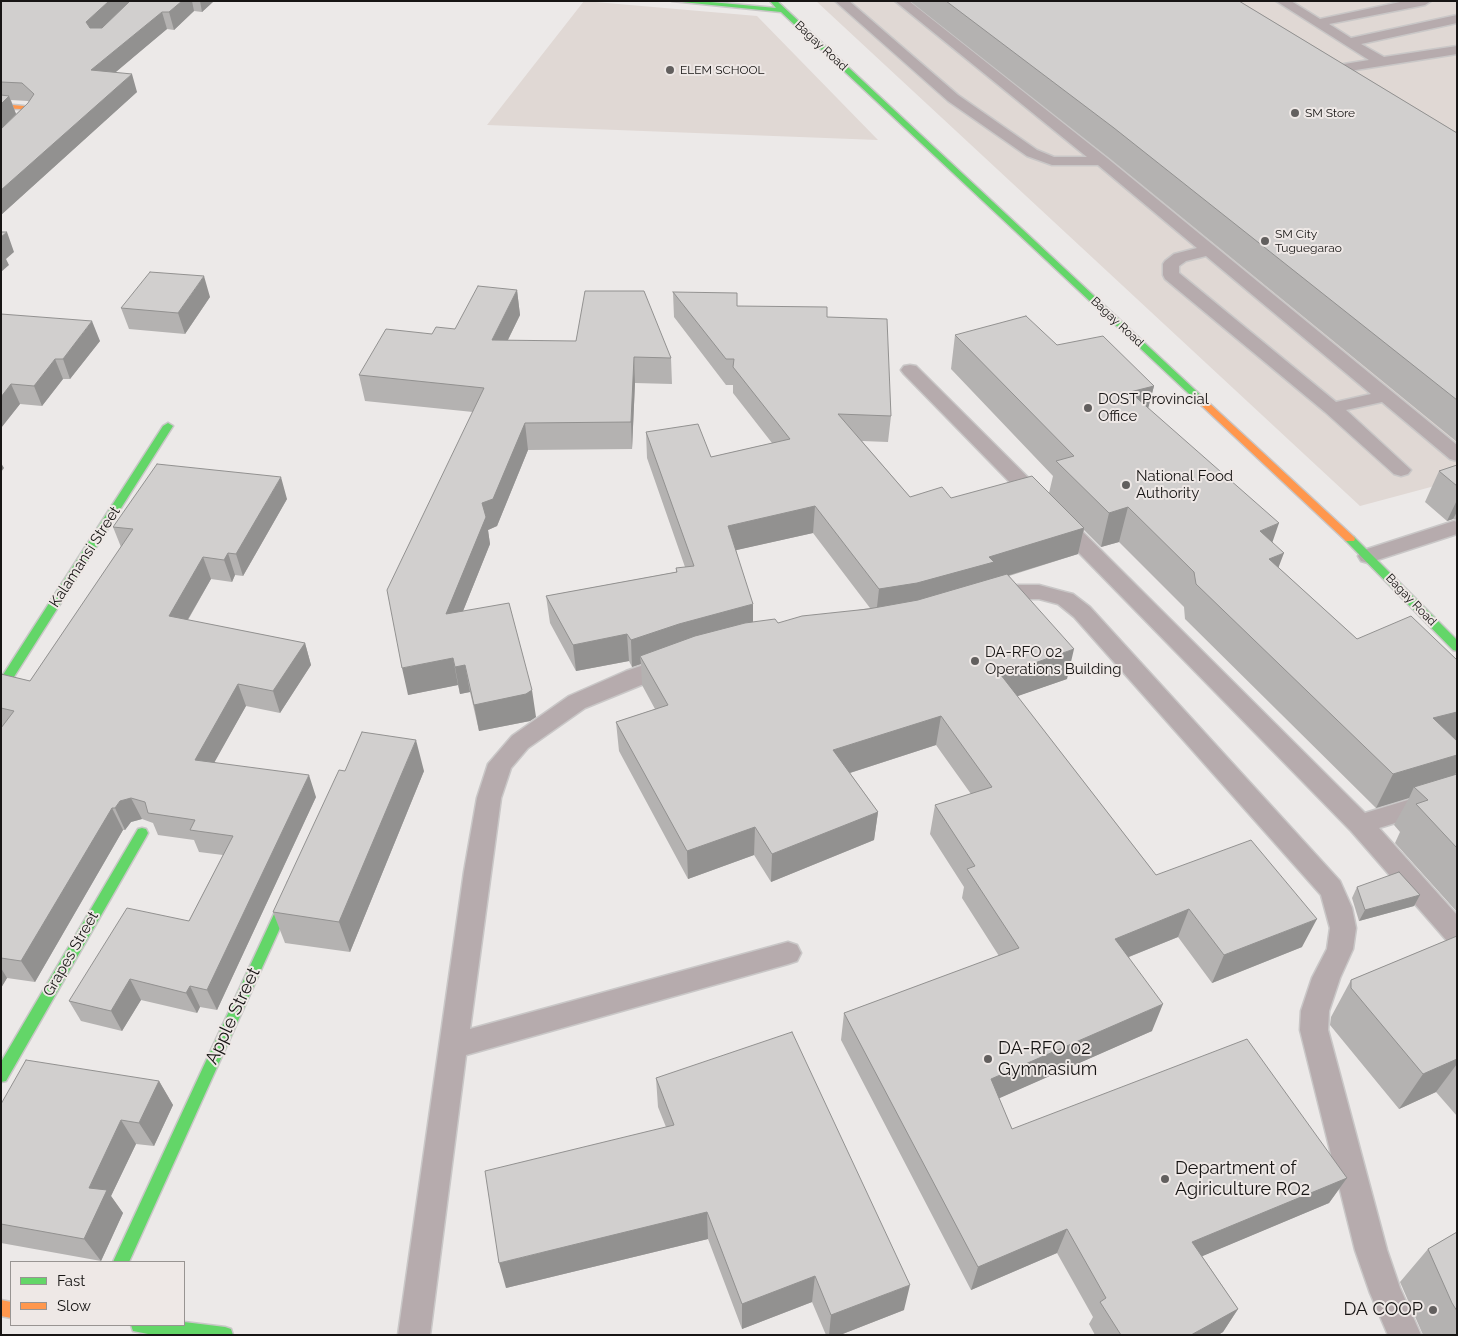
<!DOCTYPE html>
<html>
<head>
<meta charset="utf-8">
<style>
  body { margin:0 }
  #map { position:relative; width:1458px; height:1336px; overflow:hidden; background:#ece9e8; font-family:Raleway,sans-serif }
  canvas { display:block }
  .frame { position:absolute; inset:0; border:2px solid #171514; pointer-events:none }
  .legend { position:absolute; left:10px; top:1261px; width:175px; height:65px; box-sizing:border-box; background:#eee8e6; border:1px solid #989492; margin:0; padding:6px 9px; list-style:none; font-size:15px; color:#171514 }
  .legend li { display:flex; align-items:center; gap:10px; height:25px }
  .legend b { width:25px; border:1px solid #989492 }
</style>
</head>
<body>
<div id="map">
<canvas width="1458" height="1336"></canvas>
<div class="frame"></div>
<ul class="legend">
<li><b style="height:6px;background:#63d668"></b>Fast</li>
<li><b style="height:6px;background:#ff974d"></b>Slow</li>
</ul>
</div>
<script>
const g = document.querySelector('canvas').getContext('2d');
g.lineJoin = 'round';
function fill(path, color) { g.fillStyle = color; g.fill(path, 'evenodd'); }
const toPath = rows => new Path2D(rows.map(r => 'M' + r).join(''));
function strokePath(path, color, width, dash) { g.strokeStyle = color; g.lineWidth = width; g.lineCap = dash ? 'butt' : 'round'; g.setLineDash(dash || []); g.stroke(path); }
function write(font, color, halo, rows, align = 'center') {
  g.font = font + ' Raleway,sans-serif'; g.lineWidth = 4; g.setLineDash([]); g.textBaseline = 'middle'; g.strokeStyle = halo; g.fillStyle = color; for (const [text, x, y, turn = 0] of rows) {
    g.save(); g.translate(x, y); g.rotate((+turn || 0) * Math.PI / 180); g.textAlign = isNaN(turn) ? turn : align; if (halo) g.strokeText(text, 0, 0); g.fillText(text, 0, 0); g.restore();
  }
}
fill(toPath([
  [584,1,757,16,878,140,487,125],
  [816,1,1457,1,1457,480,1360,506]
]), '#e0d8d4');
const lane = toPath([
  [835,1,849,1,958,95,1037,150,1054,157,1087,157,895,1,909,1,1107,158,1457,445,1457,461,1450,459,1382,402,1346,410,1411,470,1408,474,1401,476,1394,474,1325,412,1165,279,1163,275,1163,264,1165,261,1174,254,1197,248,1098,165,1052,165,1027,156,948,101,835,1],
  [1206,256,1371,394,1336,402,1179,273,1179,266,1186,261,1206,256],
  [1276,1,1291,1,1320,19,1405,1,1431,1,1425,5,1329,24,1351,38,1457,15,1457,23,1361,44,1384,57,1457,46,1457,54,1343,72,1338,71,1336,68,1338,65,1369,60,1276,1],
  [910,365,916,366,1365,813,1457,785,1457,804,1379,828,1457,915,1457,945,1448,942,1351,831,904,374,901,370,904,366,910,365],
  [1454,521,1457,522,1457,534,1368,563,1361,561,1358,556,1361,551,1454,521],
  [1011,585,1039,585,1065,592,1073,594,1090,607,1340,881,1352,908,1356,928,1353,949,1340,978,1329,1011,1328,1030,1387,1250,1400,1288,1421,1335,1388,1335,1370,1293,1355,1250,1300,1030,1301,1011,1312,978,1327,949,1330,928,1321,895,1074,617,1058,604,1039,599,1011,599,993,603,985,601,982,596,985,591,1011,585],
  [670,656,678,658,681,664,678,670,585,708,528,748,511,768,501,798,470,1029,788,942,797,945,801,953,797,961,788,964,466,1055,430,1335,398,1335,464,872,477,798,488,764,512,736,569,696,626,671,670,656]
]);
const fast = toPath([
  [672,1,700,1,776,8,770,1,777,1,1208,402,1208,406,1202,406,781,12,672,1],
  [168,423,173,426,5,691,1,692,1,678,163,426,168,423],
  [1350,536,1354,537,1457,640,1457,651,1453,650,1346,541,1345,539,1350,536],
  [142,828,146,829,148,833,146,837,6,1081,1,1082,1,1062,138,829,142,828],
  [293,881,298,882,299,886,129,1262,113,1262,287,886,288,882,293,881],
  [184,1322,225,1327,231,1329,233,1335,153,1335,133,1331,131,1325,184,1325,184,1322]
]);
const slow = toPath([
  [1,104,24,106,33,112,1,144,1,137,25,112,20,109,1,108,1,104],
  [1205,401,1208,402,1354,537,1355,539,1354,541,1346,541,1202,406,1200,404,1205,401],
  [1,1300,11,1302,11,1318,1,1316,1,1300]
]);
strokePath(lane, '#c9c7c7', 3);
strokePath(fast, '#c9c7c7', 3);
strokePath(slow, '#c9c7c7', 3);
fill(lane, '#b6abad');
fill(fast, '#63d668');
fill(slow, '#ff974d');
fill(toPath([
  [1,1,214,1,202,12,194,11,174,30,167,29,115,72,137,92,1,215],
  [11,100,28,101,29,102,16,114],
  [910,1,1239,1,1457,133,1457,442,1108,157],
  [517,290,520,315,508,340,671,358,672,384,635,383,632,449,528,450,497,526,488,530,490,544,463,611,536,717,530,721,479,731,470,692,460,694,458,685,408,695,473,412,365,401,359,375,432,334,455,329],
  [673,292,737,306,827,317,891,416,888,442,862,441,910,497,951,498,1049,493,1053,476,951,369,955,335,1057,345,1154,386,1148,408,1272,542,1279,568,1357,639,1457,660,1457,771,1455,775,1457,774,1457,912,1395,843,1400,832,1394,825,1409,798,1376,808,1185,619,1184,607,1119,542,1101,547,1084,530,1078,554,1009,576,1067,679,1017,696,1156,875,1302,947,1212,983,1178,937,1129,957,1152,1031,999,1098,1012,1129,1347,1178,1329,1203,1202,1256,1238,1309,1223,1332,1218,1335,1095,1335,1089,1324,1093,1317,1057,1253,971,1290,841,1040,844,1013,999,956,962,898,964,887,930,834,935,805,971,794,936,745,850,773,878,812,874,840,771,882,754,855,688,879,619,751,616,722,655,709,642,685,641,664,632,667,629,661,576,671,550,623,546,596,676,572,676,568,685,567,647,458,646,432,711,457,772,443,733,393,733,385,726,385,674,317],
  [813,533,870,608,778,623,753,622,736,550],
  [210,297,185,334,129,329,121,308],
  [1,314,100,341,70,379,63,379,42,406,20,404,1,428],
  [1457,465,1457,520,1453,519,1447,521,1425,502,1439,471],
  [287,499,243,576,235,575,232,582,211,579,188,620,305,643,311,665,280,713,246,706,214,762,316,797,217,1010,200,1007,197,1013,141,1000,122,1031,81,1021,69,1001,189,921,223,855,199,852,194,840,158,835,153,823,142,819,131,822,125,830,123,830,35,982,7,978,1,988,1,728,2,727,1,726,1,674,30,681,121,547,113,527],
  [345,771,424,771,350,952,285,943,273,912],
  [1357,887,1420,895,1414,906,1359,921,1352,898],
  [1457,936,1457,1116,1436,1092,1399,1109,1330,1025,1331,1017,1351,980],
  [656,1078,904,1310,840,1335,826,1335,812,1302,742,1329,708,1239,506,1288,666,1127,658,1107],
  [159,1081,173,1105,154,1146,136,1144,111,1196,123,1213,101,1261,1,1243,1,1104],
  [1457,1232,1457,1335,1423,1335,1400,1282,1428,1249]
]), '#b4b2b1');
fill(toPath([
  [109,1,132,1,91,39,86,22],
  [182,1,192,1,194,11,174,30,169,12],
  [200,1,214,1,202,12],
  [162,12,167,29,97,88,91,70],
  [132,74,137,92,1,215,1,190],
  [9,96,16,114,1,129,1,104],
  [7,232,14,252,6,259,9,265,1,272,1,237],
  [204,276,210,297,185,334,178,313],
  [517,290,520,315,495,366,492,340],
  [92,321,100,341,70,379,63,359],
  [634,357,635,383,632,449,631,422],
  [55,359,63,379,42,406,34,386],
  [11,384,20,404,1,428,1,397],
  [1154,386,1145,420,1130,392],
  [525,423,528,450,497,526,488,530,490,544,451,641,446,614,482,503],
  [1,463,4,468,1,472],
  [281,477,287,499,243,576,236,554],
  [1457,500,1457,512,1453,519,1447,521],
  [815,506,813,533,728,552,728,526],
  [1128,507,1119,542,1101,547,1109,513],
  [1279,523,1267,558,1260,531],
  [1084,528,1078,554,876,616,879,589],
  [228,553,235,575,232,582,224,560],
  [1284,553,1271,587,1269,559],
  [203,557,211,579,177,638,169,616],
  [753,604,753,631,640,656,641,664,632,667,631,640,679,624],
  [627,634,629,661,576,671,573,645],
  [305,643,311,665,280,713,273,691],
  [1074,649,1067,679,995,704,1001,675],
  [453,658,458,685,408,695,402,668],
  [465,665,470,692,460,694,455,667],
  [238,684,246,706,204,781,195,760],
  [532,690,536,717,530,721,479,731,474,705],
  [1457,712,1457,741,1433,718],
  [941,716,936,745,831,779,833,750],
  [416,740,424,771,350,952,339,922],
  [1457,755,1457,771,1449,786,1414,787,1409,798,1376,808,1393,774],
  [309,775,316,797,217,1010,207,990],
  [131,798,142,819,131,822,125,830,115,808,120,801],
  [112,808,123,830,35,982,21,961],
  [878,812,874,840,771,882,772,854],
  [755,827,754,855,688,879,687,851],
  [1420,895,1414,906,1359,921,1365,910],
  [1189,909,1178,937,1106,966,1115,939],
  [1317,919,1302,947,1212,983,1224,955],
  [1,968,7,978,1,988],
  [130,979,141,1000,122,1031,111,1011],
  [190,986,200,1007,197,1013,186,993],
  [1163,1004,1152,1031,984,1105,991,1079],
  [1457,1059,1457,1064,1436,1092,1399,1109,1423,1074],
  [159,1081,173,1105,154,1146,139,1123],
  [121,1120,136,1144,111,1196,123,1213,101,1261,84,1239,89,1188],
  [1347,1178,1329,1203,1179,1266,1192,1242],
  [707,1212,708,1239,506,1288,499,1263],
  [1067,1229,1057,1253,971,1290,978,1267],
  [815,1276,812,1302,742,1329,742,1304],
  [910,1285,904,1310,840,1335,829,1335,831,1315],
  [1238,1309,1223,1332,1218,1335,1191,1335]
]), '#929190');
const building = toPath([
  [1,1,109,1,86,22,90,28,102,28,130,1,182,1,169,12,162,12,91,70,132,74,1,190,1,129,28,103,34,94,22,83,1,82,1,1],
  [946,1,1239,1,1457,133,1457,400,1114,128,946,1],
  [1,95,9,96,1,104,1,95],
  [1,232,7,232,1,237,1,232],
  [150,272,204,276,178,313,121,308,150,272],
  [478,286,517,290,492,340,576,341,585,291,644,291,671,358,634,357,631,422,525,423,493,499,482,503,486,517,446,614,509,603,532,690,526,694,474,705,465,665,455,667,453,658,402,668,387,590,484,388,359,375,386,329,432,334,436,327,455,329,478,286],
  [673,292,737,293,737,306,827,307,827,317,887,319,891,416,838,414,910,497,942,487,951,498,1032,476,1084,528,989,557,994,562,917,583,879,589,815,506,728,526,753,604,679,624,631,640,627,634,573,645,546,596,677,572,676,568,694,566,646,432,698,424,711,457,790,439,733,367,734,359,726,359,673,292],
  [1,314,92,321,63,359,55,359,34,386,11,384,1,397,1,314],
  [1026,316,1057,345,1103,336,1154,386,1130,392,1279,523,1260,531,1284,553,1269,559,1357,639,1411,616,1457,660,1457,712,1433,718,1457,741,1457,755,1393,774,1196,584,1194,572,1128,507,1109,513,1056,461,1074,456,955,335,1026,316],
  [157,464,281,477,236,554,228,553,224,560,203,557,169,616,305,643,273,691,238,684,195,760,309,775,207,990,190,986,186,993,130,979,111,1011,69,1001,127,908,189,921,233,836,190,830,195,820,148,813,145,802,131,798,120,801,115,808,112,808,21,961,1,958,1,728,14,711,1,708,1,674,30,681,133,529,113,527,157,464],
  [1457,465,1457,486,1439,471,1457,465],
  [1007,574,1074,649,1001,675,1156,875,1251,840,1317,919,1224,955,1189,909,1115,939,1163,1004,991,1079,1012,1129,1247,1039,1347,1178,1192,1242,1238,1309,1191,1335,1121,1335,1100,1302,1106,1298,1067,1229,978,1267,844,1013,1019,948,967,869,975,866,935,805,992,787,941,716,833,750,878,812,772,854,755,827,687,851,616,722,668,705,640,656,695,636,745,623,775,619,778,623,802,616,868,609,918,600,1007,574],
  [362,732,416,740,339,922,273,912,339,770,345,771,362,732],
  [1457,774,1457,848,1416,804,1428,800,1414,787,1457,774],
  [1399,872,1420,895,1365,910,1357,887,1399,872],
  [1457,936,1457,1059,1423,1074,1351,988,1351,980,1457,936],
  [792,1032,910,1285,831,1315,815,1276,742,1304,707,1212,499,1263,485,1171,674,1125,656,1078,792,1032],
  [26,1060,159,1081,139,1123,121,1120,89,1188,107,1190,84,1239,1,1224,1,1104,26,1060],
  [1457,1232,1457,1311,1452,1303,1428,1249,1457,1232]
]);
fill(building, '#d1cfce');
strokePath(building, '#929190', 1);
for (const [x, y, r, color] of [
  [670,70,5,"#625f5e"],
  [1295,113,5,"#625f5e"],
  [1265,241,5,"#625f5e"],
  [1088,408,5,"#625f5e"],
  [1126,485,5,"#625f5e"],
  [975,661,5,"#625f5e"],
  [988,1059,5,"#625f5e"],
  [1165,1179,5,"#625f5e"],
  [1433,1310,5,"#625f5e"]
]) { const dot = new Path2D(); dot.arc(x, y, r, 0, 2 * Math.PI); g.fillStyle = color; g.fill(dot); strokePath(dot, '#eee8e6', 2); }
write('12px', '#171514', '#eee8e6', [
  ["Bagay Road",821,46,43],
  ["Bagay Road",1117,322,43],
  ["Bagay Road",1411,600,46]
]);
write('12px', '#171514', '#eee8e6', [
  ["ELEM SCHOOL",680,70],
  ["SM Store",1305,113],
  ["SM City",1275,234],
  ["Tuguegarao",1275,248]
], 'left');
write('15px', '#171514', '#eee8e6', [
  ["DOST Provincial",1098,399],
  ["Office",1098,416],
  ["National Food",1136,476],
  ["Authority",1136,493],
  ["DA-RFO 02",985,652],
  ["Operations Building",985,669]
], 'left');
write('15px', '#171514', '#eee8e6', [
  ["Kalamansi Street",85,557,-57],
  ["Grapes Street",71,954,-60]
]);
write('18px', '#171514', '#eee8e6', [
  ["Apple Street",233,1016,-65]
]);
write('18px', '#171514', '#eee8e6', [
  ["DA-RFO 02",998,1049],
  ["Gymnasium",998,1070],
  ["Department of",1175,1169],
  ["Agiriculture RO2",1175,1190],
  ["DA COOP",1423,1310,"right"]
], 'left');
</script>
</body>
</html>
